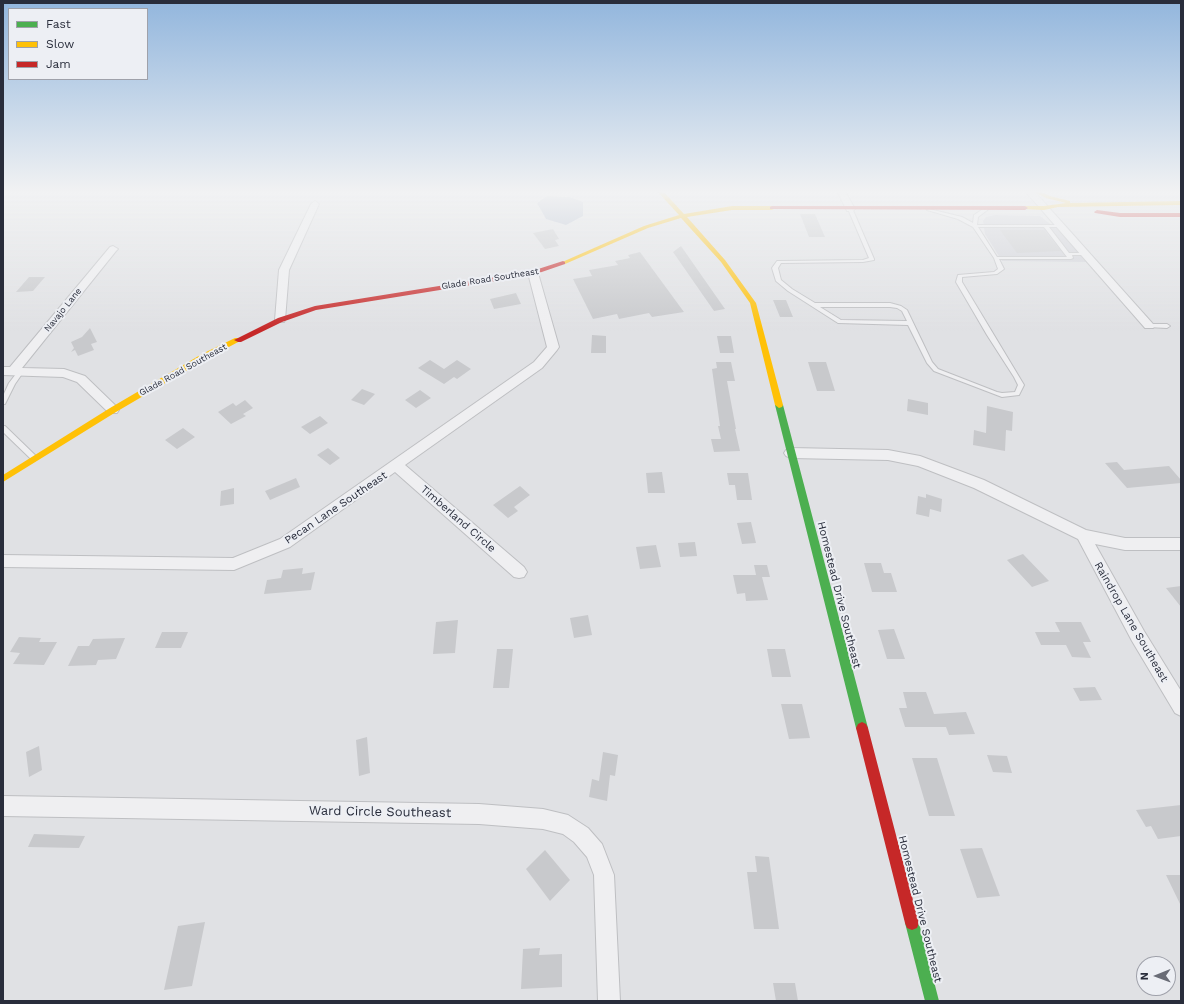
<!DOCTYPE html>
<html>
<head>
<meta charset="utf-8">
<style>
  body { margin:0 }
  #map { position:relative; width:1184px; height:1004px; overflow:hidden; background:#e0e1e4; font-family:"Work Sans",sans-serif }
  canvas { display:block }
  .frame { position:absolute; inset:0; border:4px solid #292d3b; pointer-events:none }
  .legend { position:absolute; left:8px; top:8px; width:140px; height:72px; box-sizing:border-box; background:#edeff4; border:1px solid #9fa1aa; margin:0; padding:5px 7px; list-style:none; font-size:12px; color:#292d3b }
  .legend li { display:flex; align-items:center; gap:8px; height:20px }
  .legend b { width:20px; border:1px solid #9fa1aa }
  .north { position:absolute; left:1136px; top:956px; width:40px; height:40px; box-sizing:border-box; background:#edeff4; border:1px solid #9fa1aa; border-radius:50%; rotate:269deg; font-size:11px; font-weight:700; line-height:16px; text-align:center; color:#292d3b }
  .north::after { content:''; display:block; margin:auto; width:14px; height:18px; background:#696c76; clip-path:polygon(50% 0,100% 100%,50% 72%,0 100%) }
</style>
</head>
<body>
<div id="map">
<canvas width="1184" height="1004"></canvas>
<div class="frame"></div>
<ul class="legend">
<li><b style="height:5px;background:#4caf50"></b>Fast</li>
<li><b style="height:5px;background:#ffc107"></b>Slow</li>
<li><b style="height:5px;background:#c62828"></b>Jam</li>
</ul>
<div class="north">N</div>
</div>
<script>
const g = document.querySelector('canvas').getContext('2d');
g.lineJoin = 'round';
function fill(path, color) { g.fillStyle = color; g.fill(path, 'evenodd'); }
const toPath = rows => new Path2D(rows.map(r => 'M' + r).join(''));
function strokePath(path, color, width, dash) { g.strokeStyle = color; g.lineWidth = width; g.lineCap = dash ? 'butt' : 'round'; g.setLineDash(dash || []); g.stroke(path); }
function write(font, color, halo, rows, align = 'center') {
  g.font = font + ' "Work Sans",sans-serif'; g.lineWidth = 4; g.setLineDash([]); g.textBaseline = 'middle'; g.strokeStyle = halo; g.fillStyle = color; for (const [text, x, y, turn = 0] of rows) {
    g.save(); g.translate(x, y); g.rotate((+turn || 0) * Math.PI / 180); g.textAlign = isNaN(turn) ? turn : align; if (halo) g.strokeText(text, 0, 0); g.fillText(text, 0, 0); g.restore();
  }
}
fill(toPath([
  [995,215,1040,216,1062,233,1086,262,1002,261,985,234,983,221,986,217]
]), '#cfd0d7');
fill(toPath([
  [547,196,570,197,583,202,583,216,566,225,546,219,537,203]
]), '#b1bacc');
fill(toPath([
  [800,214,815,214,825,237,809,237],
  [553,229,559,239,555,240,559,246,545,249,533,233],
  [1000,230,1044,230,1061,251,1017,253],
  [681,246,725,309,714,311,673,252],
  [640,252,684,312,652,317,649,313,619,319,617,314,593,319,573,279,592,276,589,270,618,265,615,261,630,258,628,255],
  [29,277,45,277,33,291,16,292],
  [516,293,521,304,494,309,490,299],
  [773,300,786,300,793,317,780,317],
  [90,328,97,342,91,344,94,350,78,356,75,350,71,352,74,348,71,342,82,337],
  [592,335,606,336,606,353,591,353],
  [717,336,731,336,734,353,720,353],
  [430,360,444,369,457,360,471,369,457,379,454,377,444,384,418,368],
  [716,362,731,362,735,381,727,381,736,429,735,429,740,451,714,452,711,439,721,439,718,426,720,426,712,369,717,368],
  [808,362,826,362,835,391,817,391],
  [362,389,375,394,364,405,351,400],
  [420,390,431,398,416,408,405,400],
  [908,399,928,403,928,415,907,411],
  [245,400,253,408,243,414,246,416,231,424,218,412,233,403,236,406],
  [987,406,1013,412,1012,431,1006,430,1005,451,973,445,974,430,986,433],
  [320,416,328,423,310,434,301,427],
  [183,428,195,437,177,449,165,440],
  [328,448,340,458,330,465,317,455],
  [1117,462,1124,470,1169,466,1181,480,1181,483,1127,488,1105,463],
  [662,472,665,493,648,493,646,473],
  [727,473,748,473,752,500,737,500,735,485,729,485],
  [296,478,300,487,270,500,265,491],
  [520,486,530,495,514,507,518,511,508,518,493,505],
  [234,488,234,504,220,506,221,491],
  [926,494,942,499,941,512,930,509,929,517,916,514,918,496,926,498],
  [751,522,756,543,742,544,737,523],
  [695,542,697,556,680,557,678,543],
  [656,545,661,567,640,569,636,547],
  [1023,554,1049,581,1032,587,1007,560],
  [864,563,881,563,884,573,891,573,897,592,872,592],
  [754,565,767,565,770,577,762,577,768,600,746,601,745,593,737,594,733,575,756,575],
  [303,568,302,574,315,572,311,590,264,594,267,580,281,578,283,570],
  [1181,586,1181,607,1166,588],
  [588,615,592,635,574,638,570,618],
  [458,620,455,653,433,654,436,622],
  [1055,622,1081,622,1091,642,1083,642,1091,658,1072,657,1066,645,1041,645,1035,632,1060,632],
  [894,629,905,659,887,659,878,630],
  [162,632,188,632,181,648,155,648],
  [19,637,41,638,39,642,57,642,44,665,13,664,20,653,10,652],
  [125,638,116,659,98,660,96,665,68,666,78,646,89,646,93,639],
  [497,649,513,649,509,688,493,688],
  [767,649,785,649,791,677,772,677],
  [1095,687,1102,700,1080,701,1073,688],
  [903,692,926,692,934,714,966,712,975,734,949,735,946,727,905,727,899,708,907,708],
  [781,704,802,704,810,738,789,739],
  [367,737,370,773,359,776,356,740],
  [39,746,42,770,29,777,26,752],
  [603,752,618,755,615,776,610,775,607,801,589,797,592,779,599,781],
  [987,755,1007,756,1012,773,993,772],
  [912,758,937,758,955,816,929,816],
  [1181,805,1181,836,1158,839,1151,826,1146,827,1136,810],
  [34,834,85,836,79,848,28,847],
  [982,848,1000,896,977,898,960,849],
  [545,850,570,880,550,901,526,869],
  [755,856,769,857,779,929,754,929,747,872,757,872],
  [1166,875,1181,875,1181,906],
  [205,922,192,986,164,990,178,926],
  [540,948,539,955,562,954,562,987,521,989,523,949],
  [773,983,795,983,798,1001,776,1001]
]), '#c8c9cc');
const lane = toPath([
  [986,207,990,208,978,217,977,225,1062,225,1062,226,1060,227,1049,227,1069,253,1085,253,1087,254,1085,255,1072,255,1073,258,1071,259,999,259,1004,269,997,274,962,277,962,282,1024,385,1019,395,1002,397,934,371,927,363,908,325,838,323,788,291,776,281,772,268,777,261,779,261,863,260,869,258,848,209,852,208,874,259,874,260,863,262,781,263,778,268,781,280,792,289,815,303,890,303,901,306,907,310,932,362,938,369,997,392,1002,393,1015,392,1018,385,1014,377,987,335,956,282,958,275,994,272,998,269,994,258,973,227,958,219,927,210,929,209,962,217,973,223,974,215,986,207],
  [978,227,1044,227,1067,257,997,257,978,227],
  [820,307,890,307,897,308,902,311,907,321,841,320,820,307],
  [1149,324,1167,324,1170,326,1167,328,1147,327,1147,325,1149,324],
  [21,369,24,371,15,384,5,404,3,404,3,396,9,383,19,370,21,369],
  [3,426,5,426,36,456,37,458,36,460,32,460,3,432,3,426]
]);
const street = toPath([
  [837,191,845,191,855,209,853,211,847,211,837,191],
  [1025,191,1034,191,1153,324,1155,326,1153,328,1145,328,1025,191],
  [315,201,319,204,289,270,285,320,284,322,276,322,275,320,279,270,311,204,315,201],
  [113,246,118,249,116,251,22,368,64,369,85,376,117,407,119,410,117,413,109,413,77,382,63,377,3,375,3,367,10,367,110,247,113,246],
  [533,270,538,273,559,347,557,350,542,368,405,465,524,567,527,572,524,577,519,578,514,577,395,472,290,547,234,570,3,567,3,555,233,558,280,539,534,362,547,347,528,273,533,270],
  [791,448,888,450,920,456,984,480,1086,530,1125,538,1181,538,1181,550,1125,550,1095,544,1144,631,1181,691,1181,716,1175,713,1132,641,1078,539,974,488,918,466,888,460,791,458,786,456,784,453,786,450,791,448],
  [3,796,479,804,543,809,568,815,588,828,602,844,614,875,620,1001,598,1001,594,875,587,857,574,842,563,834,543,829,479,824,3,816,3,796]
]);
strokePath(lane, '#bebfc2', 2);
strokePath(street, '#bebfc2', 2);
fill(lane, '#efeff1');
fill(street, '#efeff1');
fill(toPath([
  [779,402,783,405,868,728,866,732,862,734,858,732,856,728,775,405,779,402],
  [912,916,917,918,919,923,939,1001,925,1001,905,923,907,918,912,916]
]), '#4caf50');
fill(toPath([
  [657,191,663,191,684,214,732,206,772,206,775,208,772,210,732,210,687,217,725,260,756,303,783,405,782,407,779,408,775,405,750,303,721,262,681,218,648,228,565,264,560,263,644,226,679,215,657,191],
  [1032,191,1039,191,1050,196,1070,201,1070,203,1181,201,1181,205,1058,207,1044,210,1023,209,1023,207,1025,206,1044,206,1066,203,1046,198,1032,191],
  [235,338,238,338,242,340,208,358,116,412,3,482,3,475,110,408,202,354,235,338]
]), '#ffc107');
fill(toPath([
  [772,206,1025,206,1028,208,1025,210,770,209,770,207,772,206],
  [1097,210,1120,213,1181,213,1181,217,1120,217,1095,213,1094,212,1097,210],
  [563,261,565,262,565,264,533,275,316,310,282,322,241,342,238,342,234,340,278,318,315,306,532,271,563,261],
  [862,722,866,724,868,728,919,923,917,928,912,930,907,928,905,923,856,728,858,724,862,722]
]), '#c62828');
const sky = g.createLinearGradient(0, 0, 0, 331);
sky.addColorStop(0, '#92b6dd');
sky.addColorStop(0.58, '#f1f2f3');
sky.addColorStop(1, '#f1f2f300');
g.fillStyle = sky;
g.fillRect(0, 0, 1184, 331);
write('9px', '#292d3b', '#edeff4', [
  ["Glade Road Southeast",490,279,-9],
  ["Navajo Lane",63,310,-51],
  ["Glade Road Southeast",183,370,-29]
]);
write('11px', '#292d3b', '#edeff4', [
  ["Pecan Lane Southeast",336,508,-34],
  ["Timberland Circle",458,519,41],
  ["Homestead Drive Southeast",839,595,76],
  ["Raindrop Lane Southeast",1131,622,60],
  ["Homestead Drive Southeast",920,909,76]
]);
write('13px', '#292d3b', '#edeff4', [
  ["Ward Circle Southeast",380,812,1]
]);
</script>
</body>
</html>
